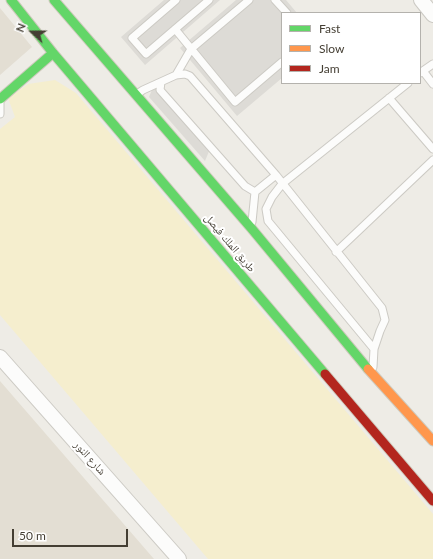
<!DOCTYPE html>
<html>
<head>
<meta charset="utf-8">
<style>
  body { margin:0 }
  #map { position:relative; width:433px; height:559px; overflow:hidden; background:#eeece6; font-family:Lato,sans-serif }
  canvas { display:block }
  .legend { position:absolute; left:281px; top:12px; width:140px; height:72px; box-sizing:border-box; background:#fff; border:1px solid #b4b2ad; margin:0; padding:5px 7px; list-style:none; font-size:12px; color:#443e33 }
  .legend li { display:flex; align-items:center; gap:8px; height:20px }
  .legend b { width:20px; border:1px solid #b4b2ad }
  .north { position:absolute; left:12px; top:12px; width:40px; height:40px; -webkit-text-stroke:3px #fff; paint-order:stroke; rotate:291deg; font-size:11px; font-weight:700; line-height:16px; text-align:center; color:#443e33 }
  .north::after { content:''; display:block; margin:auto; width:14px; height:18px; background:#443e33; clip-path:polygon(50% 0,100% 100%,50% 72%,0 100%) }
  .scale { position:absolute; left:12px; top:529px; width:116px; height:18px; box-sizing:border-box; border:2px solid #443e33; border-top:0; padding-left:5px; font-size:12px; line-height:14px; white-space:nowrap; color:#443e33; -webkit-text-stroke:3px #fff; paint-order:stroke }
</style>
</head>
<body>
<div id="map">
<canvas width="433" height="559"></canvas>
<ul class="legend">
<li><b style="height:5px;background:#63d668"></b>Fast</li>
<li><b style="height:5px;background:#ff974d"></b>Slow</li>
<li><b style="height:5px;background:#b3261e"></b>Jam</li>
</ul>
<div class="north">N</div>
<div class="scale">50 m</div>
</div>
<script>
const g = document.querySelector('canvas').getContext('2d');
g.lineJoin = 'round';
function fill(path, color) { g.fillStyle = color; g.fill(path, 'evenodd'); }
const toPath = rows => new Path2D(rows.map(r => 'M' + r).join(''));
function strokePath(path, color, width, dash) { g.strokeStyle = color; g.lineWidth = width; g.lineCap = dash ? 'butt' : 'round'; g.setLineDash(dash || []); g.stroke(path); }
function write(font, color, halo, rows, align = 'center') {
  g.font = font + ' Lato,"Noto Naskh Arabic",sans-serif'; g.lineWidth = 4; g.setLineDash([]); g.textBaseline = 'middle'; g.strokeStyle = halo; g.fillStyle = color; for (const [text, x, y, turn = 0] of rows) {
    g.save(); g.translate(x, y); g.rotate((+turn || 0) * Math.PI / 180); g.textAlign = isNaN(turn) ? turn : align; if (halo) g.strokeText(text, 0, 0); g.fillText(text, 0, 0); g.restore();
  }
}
fill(toPath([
  [0,8,32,47,0,75],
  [0,381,154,559,0,559]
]), '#e3ded3');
fill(toPath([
  [55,80,76,93,433,514,433,559,208,559,0,315,0,129,15,117,8,98,28,84]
]), '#f5eece');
fill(toPath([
  [164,0,220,0,145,65,121,37],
  [236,0,286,0,297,13,282,13,282,78,237,116,180,48],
  [156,80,212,144,205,161,149,97]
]), '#dddbd6');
const lane = toPath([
  [176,0,132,38,146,54,209,0],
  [275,0,287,13],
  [175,29,235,102,282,62],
  [423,71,433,84],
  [420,73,433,64],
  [176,75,191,49,249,0],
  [161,82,160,90,245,186,255,192,252,222],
  [137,94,143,90,176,75,185,74,190,76,276,175,255,192],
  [389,98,433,149],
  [0,103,0,114],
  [276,175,382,308,385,320,380,331,374,349,373,367],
  [336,252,433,160],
  [374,349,268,221,266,209,272,197,282,184,408,83]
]);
const street = toPath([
  [421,0,433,15],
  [0,357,179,559]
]);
const fast = toPath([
  [11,0,53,53,325,374],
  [54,0,252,229,368,369],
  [0,99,53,53]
]);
const slow = toPath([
  [368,369,433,441]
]);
const jam = toPath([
  [325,374,433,501]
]);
strokePath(lane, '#cccac4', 9);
strokePath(street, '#cccac4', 16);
strokePath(fast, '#cec9bc', 11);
strokePath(slow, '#cec9bc', 11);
strokePath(jam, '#cec9bc', 11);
strokePath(lane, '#fcfcfb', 7);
strokePath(street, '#fcfcfb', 14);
strokePath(fast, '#63d668', 9);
strokePath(slow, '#ff974d', 9);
strokePath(jam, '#b3261e', 9);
write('11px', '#443e33', '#fff', [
  ["طريق الملك فيصل",230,243,50],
  ["شارع النور",90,458,48]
]);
</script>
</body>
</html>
